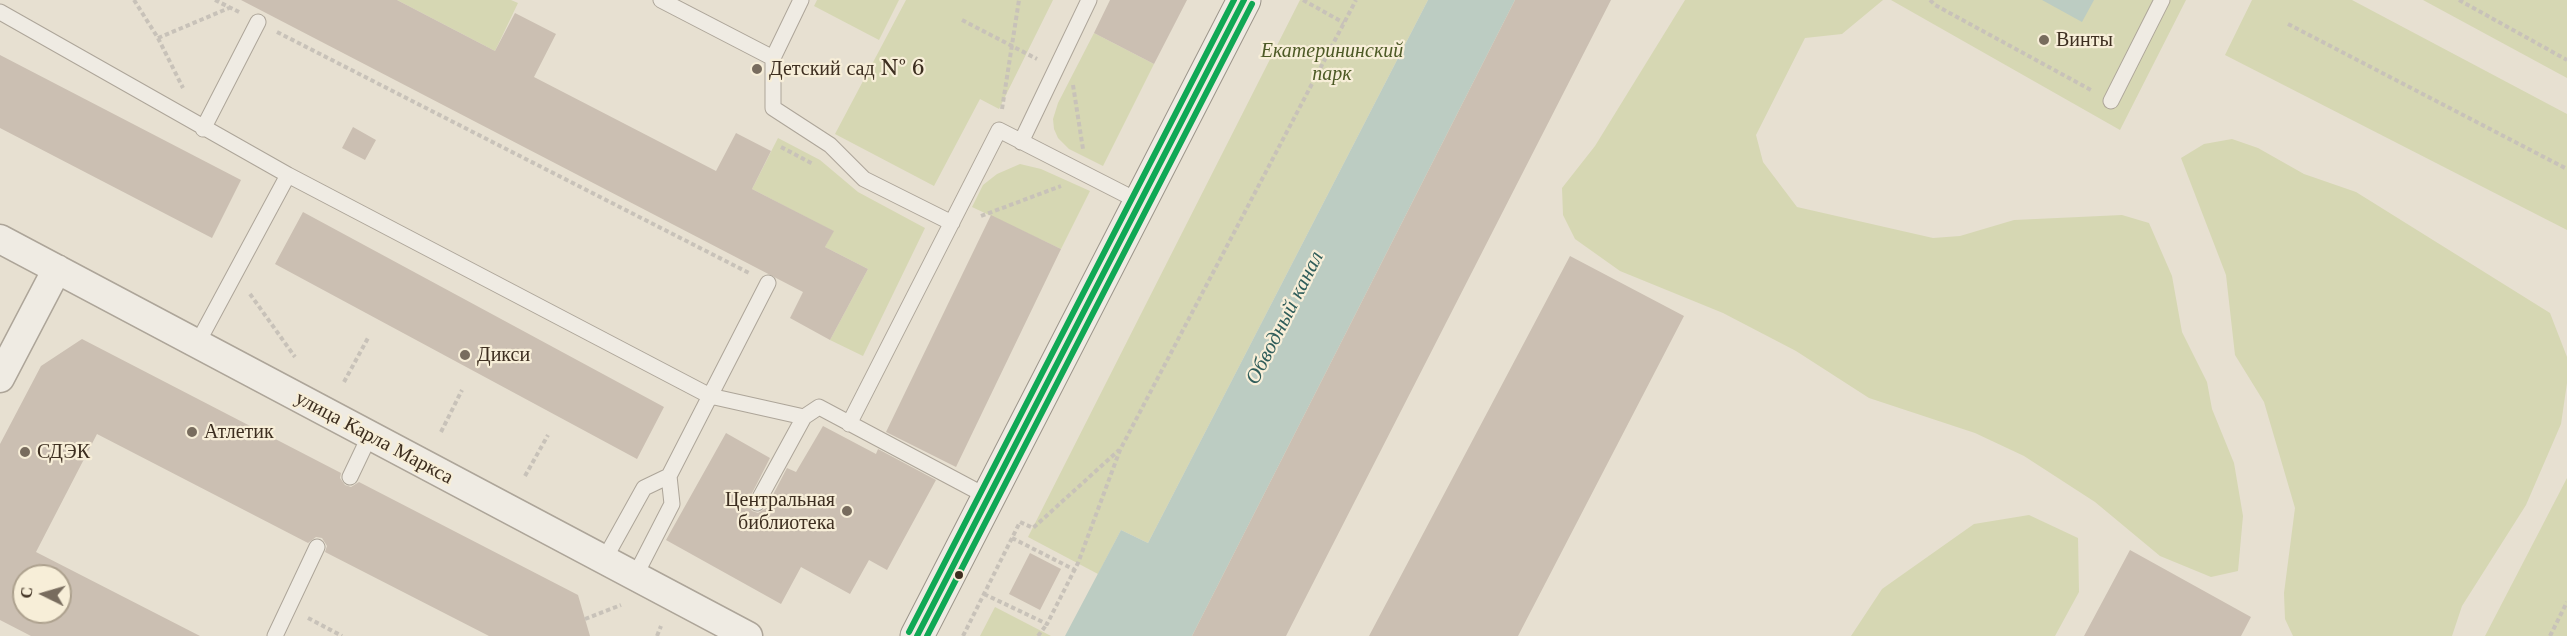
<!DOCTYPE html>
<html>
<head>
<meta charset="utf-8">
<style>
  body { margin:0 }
  #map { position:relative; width:2567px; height:636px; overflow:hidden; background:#e7e0d1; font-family:"Libre Baskerville",serif }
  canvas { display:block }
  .north { position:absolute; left:12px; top:564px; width:60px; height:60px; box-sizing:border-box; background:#f7eed8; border:2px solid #ada18e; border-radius:50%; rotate:275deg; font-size:16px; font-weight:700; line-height:24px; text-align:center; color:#3d2e20 }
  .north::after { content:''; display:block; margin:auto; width:21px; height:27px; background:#786c5e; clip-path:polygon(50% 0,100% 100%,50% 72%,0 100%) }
</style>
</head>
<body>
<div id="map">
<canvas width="2567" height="636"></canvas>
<div class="north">С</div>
</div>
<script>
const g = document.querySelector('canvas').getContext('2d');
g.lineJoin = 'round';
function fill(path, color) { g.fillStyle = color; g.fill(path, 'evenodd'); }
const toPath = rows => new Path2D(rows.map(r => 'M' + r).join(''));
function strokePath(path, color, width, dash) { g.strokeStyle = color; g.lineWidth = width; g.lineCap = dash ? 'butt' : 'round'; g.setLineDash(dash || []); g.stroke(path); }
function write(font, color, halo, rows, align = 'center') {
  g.font = font + ' "Libre Baskerville",serif'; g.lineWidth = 4.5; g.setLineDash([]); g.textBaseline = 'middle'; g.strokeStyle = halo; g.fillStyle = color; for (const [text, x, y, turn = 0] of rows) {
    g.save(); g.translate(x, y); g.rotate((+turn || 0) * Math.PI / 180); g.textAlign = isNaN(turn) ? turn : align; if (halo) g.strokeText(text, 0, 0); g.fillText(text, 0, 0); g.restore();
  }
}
fill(toPath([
  [397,0,511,0,518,3,495,51],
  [817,0,899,0,879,40,814,6],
  [906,0,1053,0,999,109,980,99,934,186,835,134],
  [1300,0,1428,0,1148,543,1121,530,1098,574,1028,537],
  [1685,0,1883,0,1842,34,1805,38,1756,135,1763,162,1797,207,1933,238,1960,236,2014,220,2122,215,2149,223,2172,276,2182,332,2207,382,2212,409,2234,463,2243,516,2238,571,2211,577,2160,556,2095,502,2024,456,1975,433,1869,398,1796,351,1723,313,1620,271,1575,239,1563,215,1562,188,1595,146],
  [1891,0,2186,0,2120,130],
  [2252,0,2352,0,2567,114,2567,230,2225,55],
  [2423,0,2567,0,2567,78],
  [1094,33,1154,64,1103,166,1069,149,1058,138,1054,129,1053,119,1058,103],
  [778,138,820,160,858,192,925,228,863,356,830,340,868,269,825,247,833,231,752,189],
  [2232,139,2258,148,2304,174,2356,192,2550,313,2567,357,2567,383,2561,424,2526,505,2462,606,2452,636,2293,636,2285,619,2284,593,2295,508,2264,402,2235,355,2226,275,2181,158,2204,144],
  [1020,164,1041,169,1090,191,1061,249,972,207,983,185,997,174],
  [2567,478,2567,636,2485,636],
  [2029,515,2078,538,2079,592,2055,636,1851,636,1882,589,1974,524],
  [995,607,1051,636,980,636]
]), '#d6d7b3');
fill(toPath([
  [1428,0,1515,0,1192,636,1065,636,1121,530,1148,543],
  [2042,0,2094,0,2082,22]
]), '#bcccc2');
fill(toPath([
  [241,0,397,0,495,51,515,13,556,34,534,77,716,171,736,133,771,151,752,189,834,231,825,247,868,269,830,340,790,318,803,292],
  [1110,0,1187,0,1154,64,1094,33],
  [1515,0,1611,0,1286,636,1192,636],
  [0,55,241,180,212,238,0,128],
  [353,127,376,140,365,160,342,148],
  [303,212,664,407,637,459,275,264],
  [991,215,1061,249,956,467,886,432],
  [1570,256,1684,316,1518,636,1369,636],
  [82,339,341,473,340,478,345,485,351,487,359,482,578,595,590,636,489,636,325,552,327,546,322,538,316,537,308,543,97,434,36,552,200,636,31,636,0,620,0,444,41,366],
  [24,576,60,576,60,612,24,612],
  [823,426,876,454,878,449,936,480,887,570,869,560,850,594,801,567,781,604,666,540,726,433,770,458,747,503,752,511,758,513,766,508,787,468,796,472],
  [2130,550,2251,617,2241,636,2084,636],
  [1030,553,1061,569,1040,610,1009,594]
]), '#cbbfb2');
const lane = toPath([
  [661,0,773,58,801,0],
  [0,12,288,175,710,396,768,283],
  [773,58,773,108,830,145,864,179,952,223],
  [2111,101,2162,0],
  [203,129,258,22],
  [1021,142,1089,0],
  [197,344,288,175],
  [849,424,999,130,1140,202],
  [350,477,370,435],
  [757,503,804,417],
  [604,560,644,488,669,476],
  [635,576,672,504,669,476,710,396,804,417,819,407,988,497],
  [275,636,317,547]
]);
const street = toPath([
  [0,239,748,636],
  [0,378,57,269]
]);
const secondary = toPath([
  [917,636,1244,0]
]);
strokePath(lane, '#ada599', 17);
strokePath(street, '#ada599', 31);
strokePath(secondary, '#9c958a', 35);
strokePath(toPath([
  [134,0,158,38,183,88],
  [215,0,239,12],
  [1303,0,1344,23],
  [1930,0,1935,5,2091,90],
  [2459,0,2567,60],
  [962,20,1037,59],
  [2288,24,2567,169],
  [277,32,749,273],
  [158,38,229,8],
  [1073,85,1083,149],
  [1002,109,1019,0],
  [781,147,813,164],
  [981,216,1061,186],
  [250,294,295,357],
  [344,382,368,338],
  [441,432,462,390],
  [525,476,548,435],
  [1012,538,1075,570],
  [984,594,1047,624,1078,563,1120,450,1356,0],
  [308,618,342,636],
  [585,619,621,605],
  [657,636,661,626],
  [963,636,1020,522,1033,528,1119,450],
  [1038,636,1047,624],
  [2550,636,2567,602]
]), '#c8c2b9', 4, [4.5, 3]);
strokePath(lane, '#efebe3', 15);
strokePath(street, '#efebe3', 28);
strokePath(secondary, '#efebe3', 33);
strokePath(toPath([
  [917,636,1244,0]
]), '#10a855', 6);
strokePath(toPath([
  [927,636,1252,4]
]), '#10a855', 6);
strokePath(toPath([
  [909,632,1234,0]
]), '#10a855', 6);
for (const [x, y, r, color] of [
  [2044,40,6,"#786c5e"],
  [757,69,6,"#786c5e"],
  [465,355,6,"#786c5e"],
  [192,432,6,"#786c5e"],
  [25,452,6,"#786c5e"],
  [847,511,6,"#786c5e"],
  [959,575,5,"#3d2e20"]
]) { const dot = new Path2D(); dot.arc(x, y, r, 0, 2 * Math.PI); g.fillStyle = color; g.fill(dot); strokePath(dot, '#f7eed8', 2); }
write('20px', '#3d2e20', '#f7eed8', [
  ["Винты",2056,40],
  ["Детский сад № 6",769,69],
  ["Дикси",477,355],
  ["Атлетик",204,432],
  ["СДЭК",37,452],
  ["Центральная",835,500,"right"],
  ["библиотека",835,523,"right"]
], 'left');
write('italic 20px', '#4d5a26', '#f7eed8', [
  ["Екатерининский",1332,51],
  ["парк",1332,74]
]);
write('20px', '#3d2e20', '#f7eed8', [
  ["улица Карла Маркса",374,438,28]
]);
write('italic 21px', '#2f5d5a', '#f7eed8', [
  ["Обводный канал",1285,318,-63]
]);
</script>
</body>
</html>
